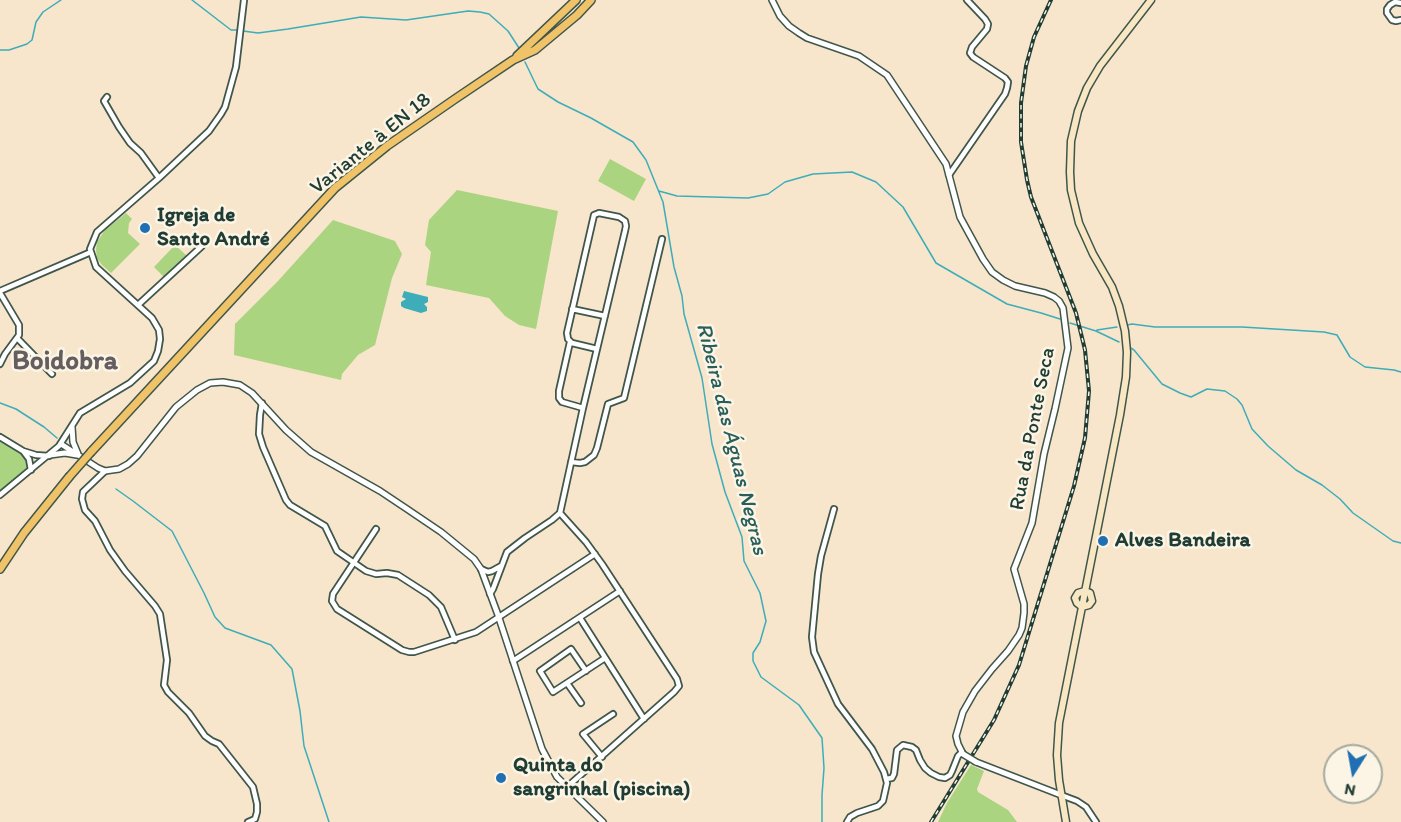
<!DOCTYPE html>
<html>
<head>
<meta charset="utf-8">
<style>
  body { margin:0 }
  #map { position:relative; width:1401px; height:822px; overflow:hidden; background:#f7e5cc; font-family:Itim,sans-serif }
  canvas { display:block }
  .north { position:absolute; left:1323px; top:744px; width:60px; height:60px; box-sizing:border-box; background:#fcf5e5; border:2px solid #a4ab9e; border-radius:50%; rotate:191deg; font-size:16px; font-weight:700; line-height:24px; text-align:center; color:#1f3d34 }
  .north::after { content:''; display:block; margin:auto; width:21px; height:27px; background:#1f6fb2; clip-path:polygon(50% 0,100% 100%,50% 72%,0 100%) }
</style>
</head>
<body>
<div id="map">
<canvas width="1401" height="822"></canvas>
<div class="north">N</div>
</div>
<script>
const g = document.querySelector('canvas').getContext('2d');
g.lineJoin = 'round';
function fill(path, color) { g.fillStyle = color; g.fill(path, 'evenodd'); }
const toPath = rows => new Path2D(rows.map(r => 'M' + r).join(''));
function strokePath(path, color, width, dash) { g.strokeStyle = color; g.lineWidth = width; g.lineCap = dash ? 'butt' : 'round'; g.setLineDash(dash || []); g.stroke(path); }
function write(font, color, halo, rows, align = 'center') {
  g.font = font + ' Itim,sans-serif'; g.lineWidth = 5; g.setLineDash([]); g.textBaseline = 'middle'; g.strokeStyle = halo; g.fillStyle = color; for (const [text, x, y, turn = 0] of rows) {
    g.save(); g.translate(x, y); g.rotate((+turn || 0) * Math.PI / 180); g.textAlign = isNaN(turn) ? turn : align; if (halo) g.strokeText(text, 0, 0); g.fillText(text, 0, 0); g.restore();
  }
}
fill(toPath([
  [610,159,646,179,634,201,598,181],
  [457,190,558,211,536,329,519,325,505,316,489,298,426,285,431,252,425,245,429,220],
  [126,213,132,219,129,223,128,233,140,244,111,273,102,265,97,258,96,250,97,242,105,230],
  [333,220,395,241,402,254,392,278,375,345,358,355,342,374,341,380,234,355,235,324,278,281],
  [175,245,187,256,164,277,154,267],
  [0,441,19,452,25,458,28,468,0,491],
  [971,765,984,771,977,789,978,792,1008,810,1017,822,938,822,947,803]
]), '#aad480');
fill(toPath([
  [404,291,428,297,428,302,424,304,427,307,427,311,421,313,404,308,401,306,401,302,406,299,402,297]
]), '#3dadb9');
strokePath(toPath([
  [192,0,231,30,239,30],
  [243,31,258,33,288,29,361,17,406,20,468,11,480,12,489,14,508,31,519,48],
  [0,50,9,50,27,44,32,40,36,22,43,12,61,0],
  [525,62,538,89,558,102,591,118,633,142,646,160,663,202,674,267,682,296,684,314,702,378,712,444,725,492,742,537,744,561,760,593,766,621,760,642,753,653,753,661,761,677,799,705,822,738,824,768,822,795,822,822],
  [659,191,677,196,748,198,768,194,785,182,813,174,852,172,876,182,903,207,936,263,1007,304,1041,313,1060,319],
  [1070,323,1096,331,1119,342],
  [1127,325,1132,324,1155,327,1242,327,1324,332,1337,335,1350,357,1365,367,1394,370,1401,372],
  [1097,330,1117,327],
  [1129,347,1134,350,1162,384,1180,393,1191,397,1207,389,1225,391,1237,399,1242,405,1252,429,1268,446,1296,470,1322,485,1340,499,1353,513,1393,541,1401,543],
  [0,403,16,409,44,427,57,438],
  [116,489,133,501,172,531,204,593,215,617,225,628,271,645,292,669,300,711,304,746,329,822]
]), '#3dadb9', 1.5);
const minor = toPath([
  [1401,3,1395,2,1390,5,1387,9,1387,13,1392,20,1396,21,1401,20],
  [107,97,104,101,119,127,130,143,141,153,159,178],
  [949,175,1005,94,1007,88,1008,82,1005,78,973,57,970,53,972,47,987,29,988,24,985,19,967,0],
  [0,291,91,252],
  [0,293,19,325,19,335,5,354,0,364],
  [138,305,202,246],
  [572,309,605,316],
  [17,338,52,374],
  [570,342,559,391,559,398,562,402,583,408,625,231,626,226,625,221,619,217,599,213,594,215,567,333,568,339,572,343,597,349],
  [262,403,260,415,259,434,263,447,286,500,290,505,325,526,337,551,366,571,376,574,387,573,398,575,429,595,441,607,455,640],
  [0,437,23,451,36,455,49,456],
  [23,451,29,459,31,470],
  [571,462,580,463,585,462,594,455,597,448,608,404,624,398,662,239],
  [105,471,83,492,82,499,85,510,95,521,110,550,125,571,155,606,160,614,167,660,164,685,168,692,189,713,205,736,212,741,219,744,253,787,257,804,257,812,255,819,248,822],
  [0,495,59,446,80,413,130,383,154,361,158,351,160,339,159,330,152,318,96,267,90,249,97,232,159,178,209,131,221,114,225,107,236,67,244,0],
  [834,509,821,556,818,574,812,637,814,652,838,704,872,749,884,772,887,783,883,801,878,806,857,813,850,817,847,822],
  [560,513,586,542,602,564,677,679,679,686,674,692,567,787],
  [376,529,333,594,332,601,337,609,402,650,409,652,414,652,476,632,595,554],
  [481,569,488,572,492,571,501,566],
  [490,594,493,589,507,552,525,538,552,520,560,513,583,408],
  [580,618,644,719],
  [513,661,620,591],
  [586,671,571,649,540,671,553,692,605,658],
  [567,683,581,703],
  [602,757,583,734,613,714],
  [886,779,892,778,894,774,897,750,903,745,912,747,916,750,920,760,925,768,931,773,939,777,945,778,950,775,952,771,958,756,962,752],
  [1061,795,1077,801,1086,807,1096,822]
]);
const tertiary = toPath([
  [772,0,780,16,789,26,799,33,807,38,859,56,887,75,946,164,960,217,983,259,992,272,1003,280,1015,286,1045,293,1054,297,1059,301,1063,308,1068,348,1065,362,1055,409,1044,454,1032,523,1014,569,1024,604,1024,613,1022,628,1019,635,1008,651,992,669,975,691,963,712,956,736,958,744,963,754],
  [72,427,73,442,78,454],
  [61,444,98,468,105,471,119,469,128,464,137,456,176,407,197,390,210,383,223,382,240,385,252,393,286,430,311,452,380,491,407,509,441,532,474,559,481,569,498,615,542,749,557,777,603,822],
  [50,455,65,453,77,455],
  [976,762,1061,795]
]);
const secondary = toPath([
  [1082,607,1089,605,1092,601,1090,593,1085,591],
  [1082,607,1077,603,1075,598,1078,593,1085,591],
  [1066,822,1059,780,1057,755,1059,723,1120,415,1126,377,1127,352,1125,331,1119,306,1112,287,1093,254,1079,223,1071,190,1070,172,1071,141,1078,111,1087,88,1100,66,1151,0]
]);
const primary = toPath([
  [517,56,576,0],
  [91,452,335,188,387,146,455,99,513,60,535,50,577,15,591,0],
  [0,569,24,533,69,477]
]);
strokePath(minor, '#3f564b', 8);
strokePath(tertiary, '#3f564b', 8);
strokePath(secondary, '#3f564b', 9);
strokePath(primary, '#3f564b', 10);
strokePath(minor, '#fff', 4.5);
strokePath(tertiary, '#fff', 5);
strokePath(secondary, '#f9e7c3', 6);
strokePath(primary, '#f0c369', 7);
const rail = toPath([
  [931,822,994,720,1019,665,1074,486,1085,438,1089,391,1085,350,1076,313,1031,197,1027,180,1021,142,1021,103,1026,66,1034,37,1051,0]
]);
strokePath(rail, '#1f3d34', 4);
strokePath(rail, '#fcf5e5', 1.5, [4.5]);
const tertiaryBridge = toPath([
  [963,754,976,762]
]);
const primaryBridge = toPath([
  [69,477,91,452]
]);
strokePath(tertiaryBridge, '#3f564b', 8, []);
strokePath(primaryBridge, '#3f564b', 10, []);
strokePath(tertiaryBridge, '#fff', 5);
strokePath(primaryBridge, '#f0c369', 7);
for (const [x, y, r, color] of [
  [145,228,6,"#1f6fb2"],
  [1103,541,6,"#1f6fb2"],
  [501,778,6,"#1f6fb2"]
]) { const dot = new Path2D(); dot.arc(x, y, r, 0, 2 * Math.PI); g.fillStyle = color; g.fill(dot); strokePath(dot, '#fcf5e5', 2); }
write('21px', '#1f3d34', '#fcf5e5', [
  ["Variante à EN 18",371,144,-39],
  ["Rua da Ponte Seca",1033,429,-79]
]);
write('bold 21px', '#1f3d34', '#fcf5e5', [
  ["Igreja de",157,216],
  ["Santo André",157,240],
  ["Alves Bandeira",1115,541],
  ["Quinta do",513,766],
  ["sangrinhal (piscina)",513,790]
], 'left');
write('italic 22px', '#285f5c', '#fcf5e5', [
  ["Ribeira das Águas Negras",731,439,76]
]);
write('bold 27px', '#645e60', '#fcf5e5', [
  ["Boidobra",65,362]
]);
</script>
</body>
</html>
